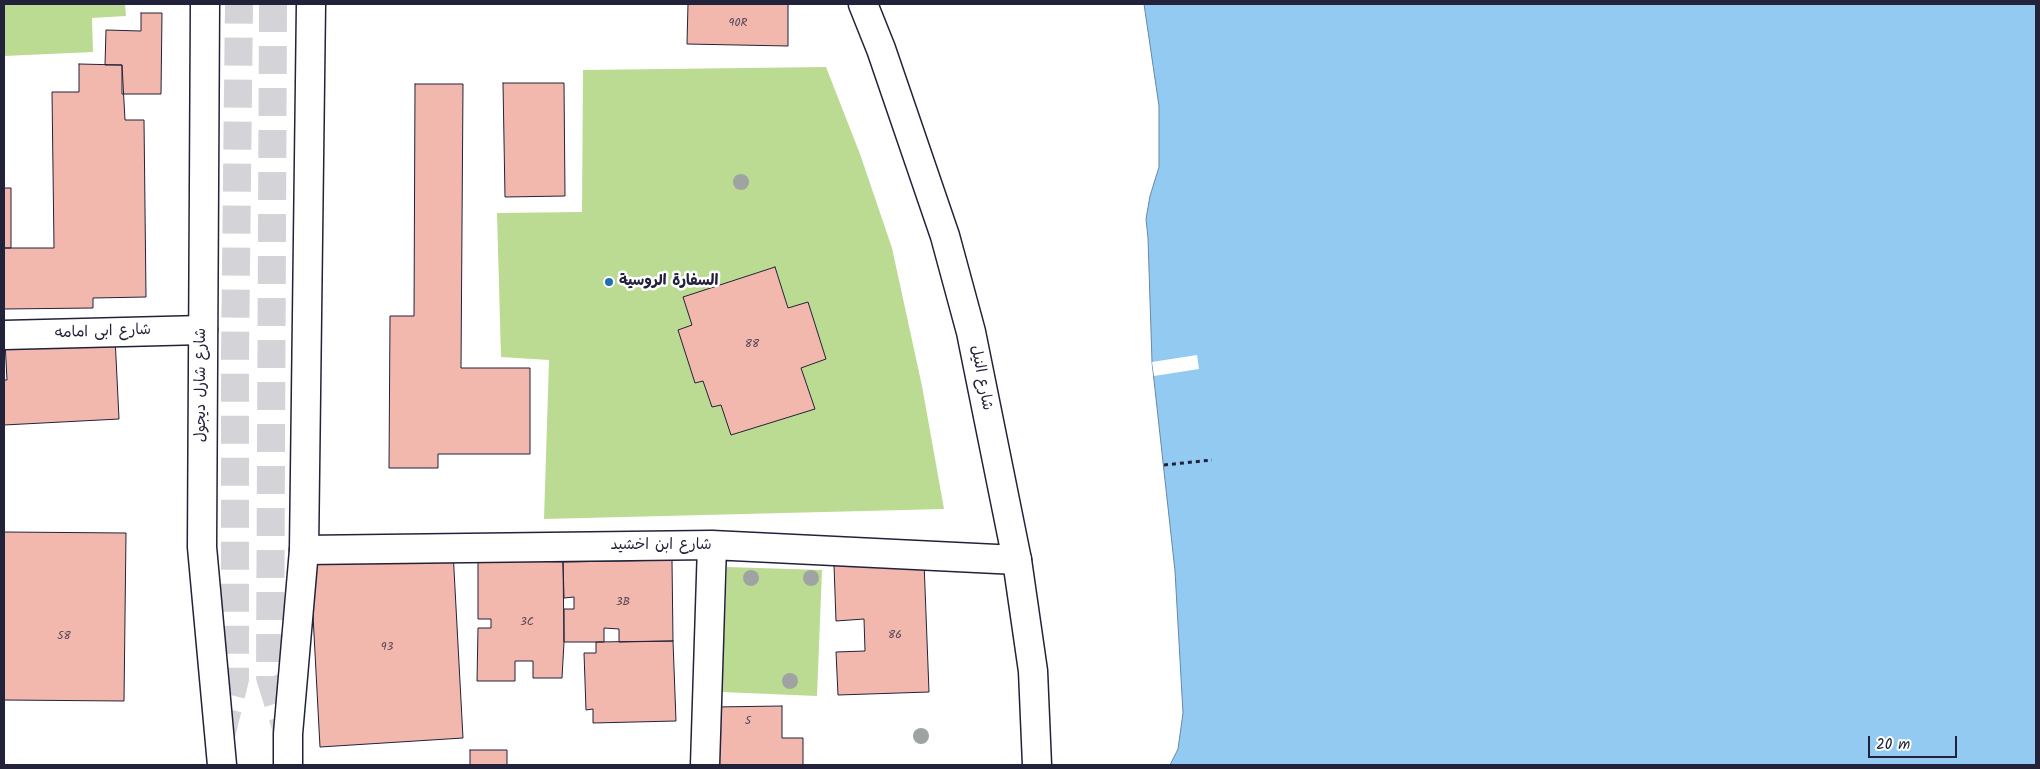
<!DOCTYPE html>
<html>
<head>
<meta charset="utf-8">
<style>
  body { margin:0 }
  #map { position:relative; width:2040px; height:769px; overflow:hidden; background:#fff; font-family:Kalam,sans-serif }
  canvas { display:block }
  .frame { position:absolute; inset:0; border:5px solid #22223b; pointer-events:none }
  .scale { position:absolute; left:1868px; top:736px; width:89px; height:22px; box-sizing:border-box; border:2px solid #22223b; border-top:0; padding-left:6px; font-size:15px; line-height:18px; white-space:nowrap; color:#22223b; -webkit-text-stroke:4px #fff; paint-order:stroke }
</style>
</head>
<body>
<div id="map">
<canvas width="2040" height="769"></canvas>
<div class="frame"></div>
<div class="scale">20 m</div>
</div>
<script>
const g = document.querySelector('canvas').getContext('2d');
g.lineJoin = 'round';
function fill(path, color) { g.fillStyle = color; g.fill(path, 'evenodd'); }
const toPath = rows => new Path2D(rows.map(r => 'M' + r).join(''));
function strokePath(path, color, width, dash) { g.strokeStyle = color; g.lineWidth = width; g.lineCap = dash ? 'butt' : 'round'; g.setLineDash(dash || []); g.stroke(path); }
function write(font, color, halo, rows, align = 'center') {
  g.font = font + ' Kalam,"Playpen Sans Arabic",sans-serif'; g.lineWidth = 5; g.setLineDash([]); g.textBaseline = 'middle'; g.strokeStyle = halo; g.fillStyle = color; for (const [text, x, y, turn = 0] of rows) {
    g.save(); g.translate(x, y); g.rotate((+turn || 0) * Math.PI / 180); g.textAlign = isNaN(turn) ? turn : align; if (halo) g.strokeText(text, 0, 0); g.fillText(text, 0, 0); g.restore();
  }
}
fill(toPath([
  [4,4,125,4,126,16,92,18,93,52,4,56],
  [826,67,860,154,892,248,922,386,944,509,544,519,549,360,501,357,497,213,582,212,583,70],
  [727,567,822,570,817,696,722,692]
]), '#bbdb93');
const water = toPath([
  [1144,4,2036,4,2036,765,1170,765,1178,749,1183,713,1175,571,1152,362,1148,238,1146,219,1150,196,1159,167,1159,106,1144,4]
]);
fill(water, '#93caf2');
strokePath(water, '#6687a9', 1);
fill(toPath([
  [1197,355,1199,369,1154,376,1152,362]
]), '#fff');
const building = toPath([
  [688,4,788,4,788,46,687,44,688,4],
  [141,13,162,13,161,94,122,94,122,65,105,65,106,30,141,31,141,13],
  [79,64,122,65,125,120,144,120,146,297,93,298,93,308,4,309,4,248,54,248,52,92,79,92,79,64],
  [503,83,564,83,565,196,505,197,503,83],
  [415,84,463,84,461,368,530,368,530,454,438,454,438,468,389,468,390,316,414,316,415,84],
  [4,188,11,188,11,248,4,248,4,188],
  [775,267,788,308,808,302,826,359,801,368,815,409,731,435,721,405,712,407,703,381,695,383,678,330,692,325,683,297,775,267],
  [115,337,119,419,4,425,4,380,7,380,5,342,115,337],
  [4,532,126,533,124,701,4,700,4,532],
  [453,551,463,738,320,747,310,559,453,551],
  [478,560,563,562,564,642,562,678,533,678,533,661,515,661,515,681,477,681,478,628,491,628,491,619,478,619,478,560],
  [672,560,673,641,619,642,619,629,604,628,604,642,564,642,564,609,574,609,574,597,564,598,563,562,672,560],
  [924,562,929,692,838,695,836,652,865,651,864,619,836,621,834,565,924,562],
  [673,641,676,721,593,723,593,709,586,710,584,653,596,653,596,642,673,641],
  [782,706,782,738,803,738,803,765,714,765,714,707,782,706],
  [470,750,507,750,507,765,341,765,470,765,470,750]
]);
fill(building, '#f2b8ae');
strokePath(building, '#22223b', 1);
strokePath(toPath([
  [273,4,270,677,288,734],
  [221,736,235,679,235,357,239,4]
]), '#d3d3d8', 28, [28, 14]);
const minor = toPath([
  [4,335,203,330],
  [304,550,712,545,1017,560],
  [705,765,712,545]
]);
const primary = toPath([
  [205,4,202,547,222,765],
  [863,4,881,49,945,236,971,332,1017,560,1033,671,1037,765],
  [288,765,288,734,304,550,311,4]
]);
strokePath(minor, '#22223b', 31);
strokePath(primary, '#22223b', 31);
strokePath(toPath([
  [1164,465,1212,460]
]), '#22223b', 3, [4, 4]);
strokePath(minor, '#fff', 28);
strokePath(primary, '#fff', 28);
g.fillStyle = '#9fa4a2';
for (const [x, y] of [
  [741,182],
  [751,578],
  [811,578],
  [790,681],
  [921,736]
]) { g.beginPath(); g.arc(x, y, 8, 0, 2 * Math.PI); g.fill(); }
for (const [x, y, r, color] of [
  [609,282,5,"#1f6fb2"]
]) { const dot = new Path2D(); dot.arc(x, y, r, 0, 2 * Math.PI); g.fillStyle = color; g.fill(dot); strokePath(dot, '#fff', 2); }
write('12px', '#564858', null, [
  ["90R",738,24],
  ["88",752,345],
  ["3B",623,603],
  ["3C",527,623],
  ["86",895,636],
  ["58",64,637],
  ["93",387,648],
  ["5",748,722]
]);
write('bold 15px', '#22223b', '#fff', [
  ["السفارة الروسية",619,282]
], 'left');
write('15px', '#22223b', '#fff', [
  ["شارع ابى امامه",103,333,-2],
  ["شارع النيل",980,378,79],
  ["شارع شارل ديجول",202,385,-90],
  ["شارع ابن اخشيد",661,546]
]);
</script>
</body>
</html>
